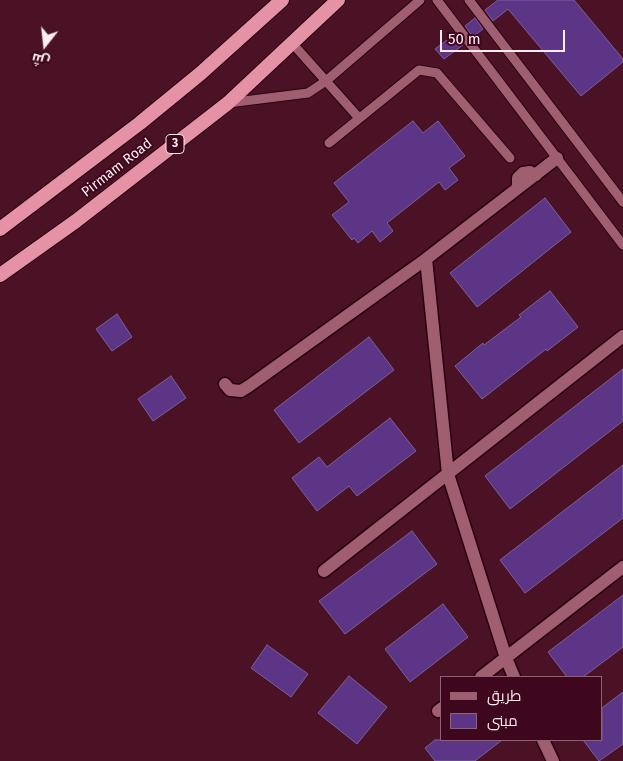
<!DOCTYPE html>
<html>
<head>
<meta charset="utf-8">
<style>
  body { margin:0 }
  #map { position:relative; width:623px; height:761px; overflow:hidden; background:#4b1226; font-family:"Fira Sans",Cairo,sans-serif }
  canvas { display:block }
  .legend { position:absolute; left:440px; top:676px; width:162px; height:65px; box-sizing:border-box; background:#3f071d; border:1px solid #8b6371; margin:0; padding:6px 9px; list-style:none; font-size:15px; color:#fdedf0 }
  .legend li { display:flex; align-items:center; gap:10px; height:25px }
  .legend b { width:25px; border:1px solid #8b6371 }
  .north { position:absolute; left:20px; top:20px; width:50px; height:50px; -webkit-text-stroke:4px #3f071d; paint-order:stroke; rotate:196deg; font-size:14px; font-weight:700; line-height:20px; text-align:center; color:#fdedf0 }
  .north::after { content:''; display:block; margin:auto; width:18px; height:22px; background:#fdedf0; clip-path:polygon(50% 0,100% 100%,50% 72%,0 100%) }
  .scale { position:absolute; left:440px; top:30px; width:125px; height:22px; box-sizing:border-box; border:2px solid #fdedf0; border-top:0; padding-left:6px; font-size:15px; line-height:18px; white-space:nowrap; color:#fdedf0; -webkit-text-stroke:4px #3f071d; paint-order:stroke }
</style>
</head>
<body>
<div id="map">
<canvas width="623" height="761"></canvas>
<ul class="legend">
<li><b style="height:6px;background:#a05f70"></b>طريق</li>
<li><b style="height:14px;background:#5c3587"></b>مبنى</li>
</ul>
<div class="north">ش</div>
<div class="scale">50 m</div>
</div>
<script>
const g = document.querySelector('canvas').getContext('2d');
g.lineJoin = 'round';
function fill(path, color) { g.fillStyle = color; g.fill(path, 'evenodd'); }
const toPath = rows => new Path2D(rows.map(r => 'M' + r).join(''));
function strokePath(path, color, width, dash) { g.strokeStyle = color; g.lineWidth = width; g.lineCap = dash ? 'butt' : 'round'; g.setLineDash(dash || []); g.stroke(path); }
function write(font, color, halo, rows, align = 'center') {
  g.font = font + ' "Fira Sans",sans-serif'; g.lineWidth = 4; g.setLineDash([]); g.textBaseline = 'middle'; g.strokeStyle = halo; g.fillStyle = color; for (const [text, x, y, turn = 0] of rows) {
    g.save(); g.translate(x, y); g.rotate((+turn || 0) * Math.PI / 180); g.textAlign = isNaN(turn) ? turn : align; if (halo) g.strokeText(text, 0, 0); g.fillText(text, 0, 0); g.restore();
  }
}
const building = toPath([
  [498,0,574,0,623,59,623,62,581,96,508,9,493,21,485,10,498,0],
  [475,18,483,29,473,37,465,26,475,18],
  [455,34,463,45,444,59,435,49,455,34],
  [413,121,423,133,438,121,465,156,449,168,458,180,445,190,439,182,387,223,393,231,380,242,372,231,358,243,354,238,352,240,332,215,349,202,334,183,413,121],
  [545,198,571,232,477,307,450,273,545,198],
  [550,291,578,327,547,351,546,349,482,399,455,366,483,343,484,345,521,317,519,315,550,291],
  [117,314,132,337,112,351,96,329,117,314],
  [369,337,394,370,299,443,274,410,369,337],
  [623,369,623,421,510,509,485,476,623,369],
  [171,376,186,398,153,421,138,399,171,376],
  [390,418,416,451,357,496,349,486,317,511,292,478,319,457,327,467,390,418],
  [623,465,623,518,525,593,500,560,623,465],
  [412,531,437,564,345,634,319,601,412,531],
  [623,595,623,647,583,677,567,677,548,652,623,595],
  [443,604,468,637,410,682,385,649,443,604],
  [267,645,308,674,291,697,251,668,267,645],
  [349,676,387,707,357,744,318,713,349,676],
  [623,692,623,744,599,761,583,740,602,740,602,708,623,692],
  [435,740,502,740,475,761,435,761,425,748,435,740]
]);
fill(building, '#5c3587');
strokePath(building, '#796298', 1);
const service = toPath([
  [437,0,623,245],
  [469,0,623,202],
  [292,43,359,118],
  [228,103,308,93,326,81,420,0],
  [329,143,419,70,437,73,510,158]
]);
const minor = toPath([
  [518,188,518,178,523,173,530,172,536,175],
  [225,384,230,390,241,391,249,386,426,259],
  [324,571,623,336],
  [481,677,623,567],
  [514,677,506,658,448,474,426,259,557,158],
  [438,711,442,708],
  [543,740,553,761]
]);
const trunk = toPath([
  [0,229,140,123,201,73,282,0],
  [0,275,76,221,228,103,338,0]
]);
strokePath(service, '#2a0210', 11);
strokePath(minor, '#2a0210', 15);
strokePath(trunk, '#2a0210', 16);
strokePath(service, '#a05f70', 9);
strokePath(minor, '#a05f70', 12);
strokePath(trunk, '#e592a7', 14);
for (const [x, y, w] of [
  [175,144,18]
]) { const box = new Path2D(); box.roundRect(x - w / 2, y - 9.5, w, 19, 4); g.fillStyle = '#3f071d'; g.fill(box); strokePath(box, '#fdedf0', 1); }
write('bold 12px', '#fdedf0', null, [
  ["3",175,144]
]);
write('14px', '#fdedf0', '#3f071d', [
  ["Pirmam Road",117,168,-38]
]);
</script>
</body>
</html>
